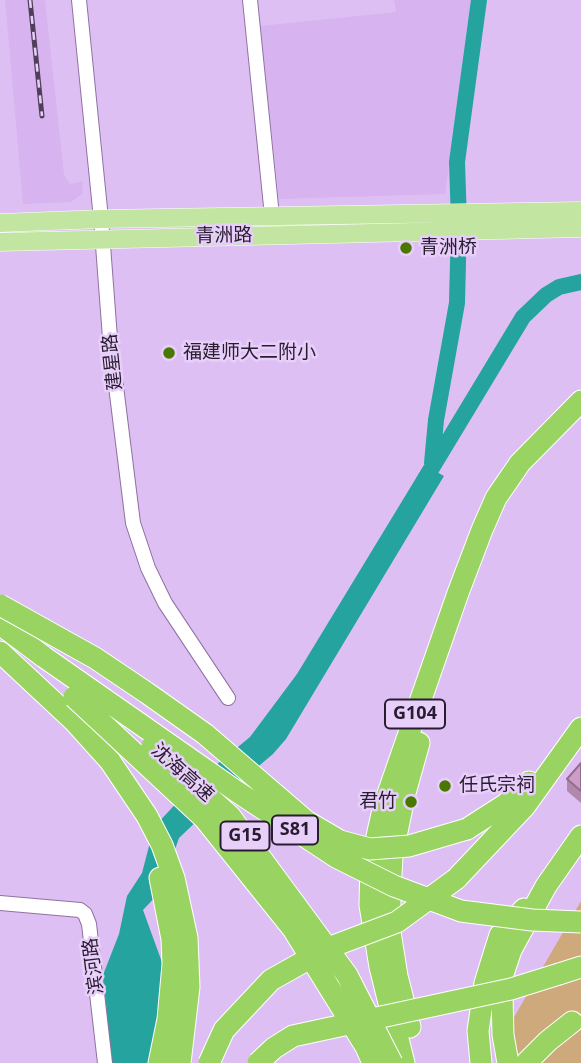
<!DOCTYPE html>
<html>
<head>
<meta charset="utf-8">
<style>
  body { margin:0 }
  canvas { display:block; background:#debff4 }
</style>
</head>
<body>
<canvas width="581" height="1063"></canvas>
<script>
const g = document.querySelector('canvas').getContext('2d');
g.lineJoin = 'round';
function fill(path, color) { g.fillStyle = color; g.fill(path, 'evenodd'); }
const toPath = rows => new Path2D(rows.map(r => 'M' + r).join(''));
function strokePath(path, color, width, dash) { g.strokeStyle = color; g.lineWidth = width; g.lineCap = dash ? 'butt' : 'round'; g.setLineDash(dash || []); g.stroke(path); }
function write(font, color, halo, rows, align = 'center') {
  g.font = font + ' "Open Sans","Noto Sans SC",sans-serif'; g.lineWidth = 5; g.setLineDash([]); g.textBaseline = 'middle'; g.strokeStyle = halo; g.fillStyle = color; for (const [text, x, y, turn = 0] of rows) {
    g.save(); g.translate(x, y); g.rotate((+turn || 0) * Math.PI / 180); g.textAlign = isNaN(turn) ? turn : align; if (halo) g.strokeText(text, 0, 0); g.fillText(text, 0, 0); g.restore();
  }
}
fill(toPath([
  [5,0,45,0,64,174,70,184,83,181,82,194,71,202,23,204],
  [394,0,471,0,445,194,279,199,260,26,396,12]
]), '#d7b4ef');
fill(toPath([
  [581,901,581,1063,521,1063,509,1026]
]), '#cea97c');
fill(toPath([
  [424,465,444,476,286,739,273,754,223,796,179,838,160,892,143,910,163,965,159,1063,112,1063,103,975,119,934,127,896,142,873,154,827,199,779,250,737,297,674]
]), '#25a39f');
strokePath(toPath([
  [432,463,436,420,457,303,459,222,457,162,479,0],
  [421,486,523,317,546,295,559,287,581,282]
]), '#25a39f', 16);
const minor = toPath([
  [79,0,101,219,110,338,133,523,148,568,165,603,228,698],
  [250,0,272,216],
  [0,903,80,910,85,914,89,924,105,1063]
]);
const major = toPath([
  [0,223,101,219,581,211],
  [0,242,581,228]
]);
const highway = toPath([
  [0,624,44,657],
  [0,652,74,721,110,761,147,816,162,845,174,878,187,938,189,987,180,1063],
  [467,829,506,804,529,782],
  [456,879,525,806,581,728],
  [559,974,581,967],
  [410,1027,397,976,390,932,390,894,392,856,405,793,419,743],
  [159,1063,168,1019,173,964,172,939,160,878],
  [404,1063,380,967,370,905,371,863,384,805,458,593,482,530,496,498,520,463,581,401],
  [481,1063,478,1031,485,983,500,935,524,909],
  [508,1063,503,1035,502,995,503,974,511,950,546,886,581,836],
  [526,1063,548,1041,572,1022]
]);
strokePath(minor, '#8f71a2', 16);
strokePath(major, '#fff', 19);
strokePath(highway, '#fff', 23);
strokePath(minor, '#fff', 14);
strokePath(major, '#c2e5a1', 18);
strokePath(highway, '#99d462', 21);
const rail = toPath([
  [30,0,42,116]
]);
strokePath(rail, '#503f5b', 5);
strokePath(rail, '#e8cffa', 2.5, [8]);
const highwayBridge = toPath([
  [0,605,95,658,147,693,205,734,306,821,340,841,370,849,409,846,467,829],
  [44,657,236,791,336,857,394,886,461,911,532,920,581,922],
  [74,697,204,818,293,929,366,1047,373,1063],
  [152,746,230,816,347,975,392,1063],
  [209,1063,224,1030,271,980,328,948,397,922,456,879],
  [258,1063,274,1048,293,1036,511,989,559,974]
]);
strokePath(highwayBridge, '#fff', 23, []);
strokePath(highwayBridge, '#99d462', 21);
fill(toPath([
  [581,763,581,803,567,791,567,779]
]), '#b187ab');
const building = toPath([
  [581,763,581,791,567,779,581,763]
]);
fill(building, '#ce9dc7');
strokePath(building, '#906e8b', 2);
for (const [x, y, r, color] of [
  [406,248,7,"#487800"],
  [169,353,7,"#487800"],
  [445,786,7,"#487800"],
  [411,802,7,"#487800"]
]) { const dot = new Path2D(); dot.arc(x, y, r, 0, 2 * Math.PI); g.fillStyle = color; g.fill(dot); strokePath(dot, '#e8cffa', 2.5); }
for (const [x, y, w] of [
  [415,714,60],
  [295,830,46],
  [245,836,49]
]) { const box = new Path2D(); box.roundRect(x - w / 2, y - 14.5, w, 29, 5); g.fillStyle = '#e8cffa'; g.fill(box); strokePath(box, '#281c30', 2); }
write('bold 18px', '#281c30', null, [
  ["G104",415,714],
  ["S81",295,830],
  ["G15",245,836]
]);
write('19px', '#281c30', '#e8cffa', [
  ["青洲路",224,236,-1],
  ["建星路",113,362,-96],
  ["沈海高速",182,773,42],
  ["滨河路",94,966,-97]
]);
write('19px', '#281c30', '#e8cffa', [
  ["青洲桥",420,248],
  ["福建师大二附小",183,353],
  ["任氏宗祠",459,786],
  ["君竹",397,802,"right"]
], 'left');
</script>
</body>
</html>
